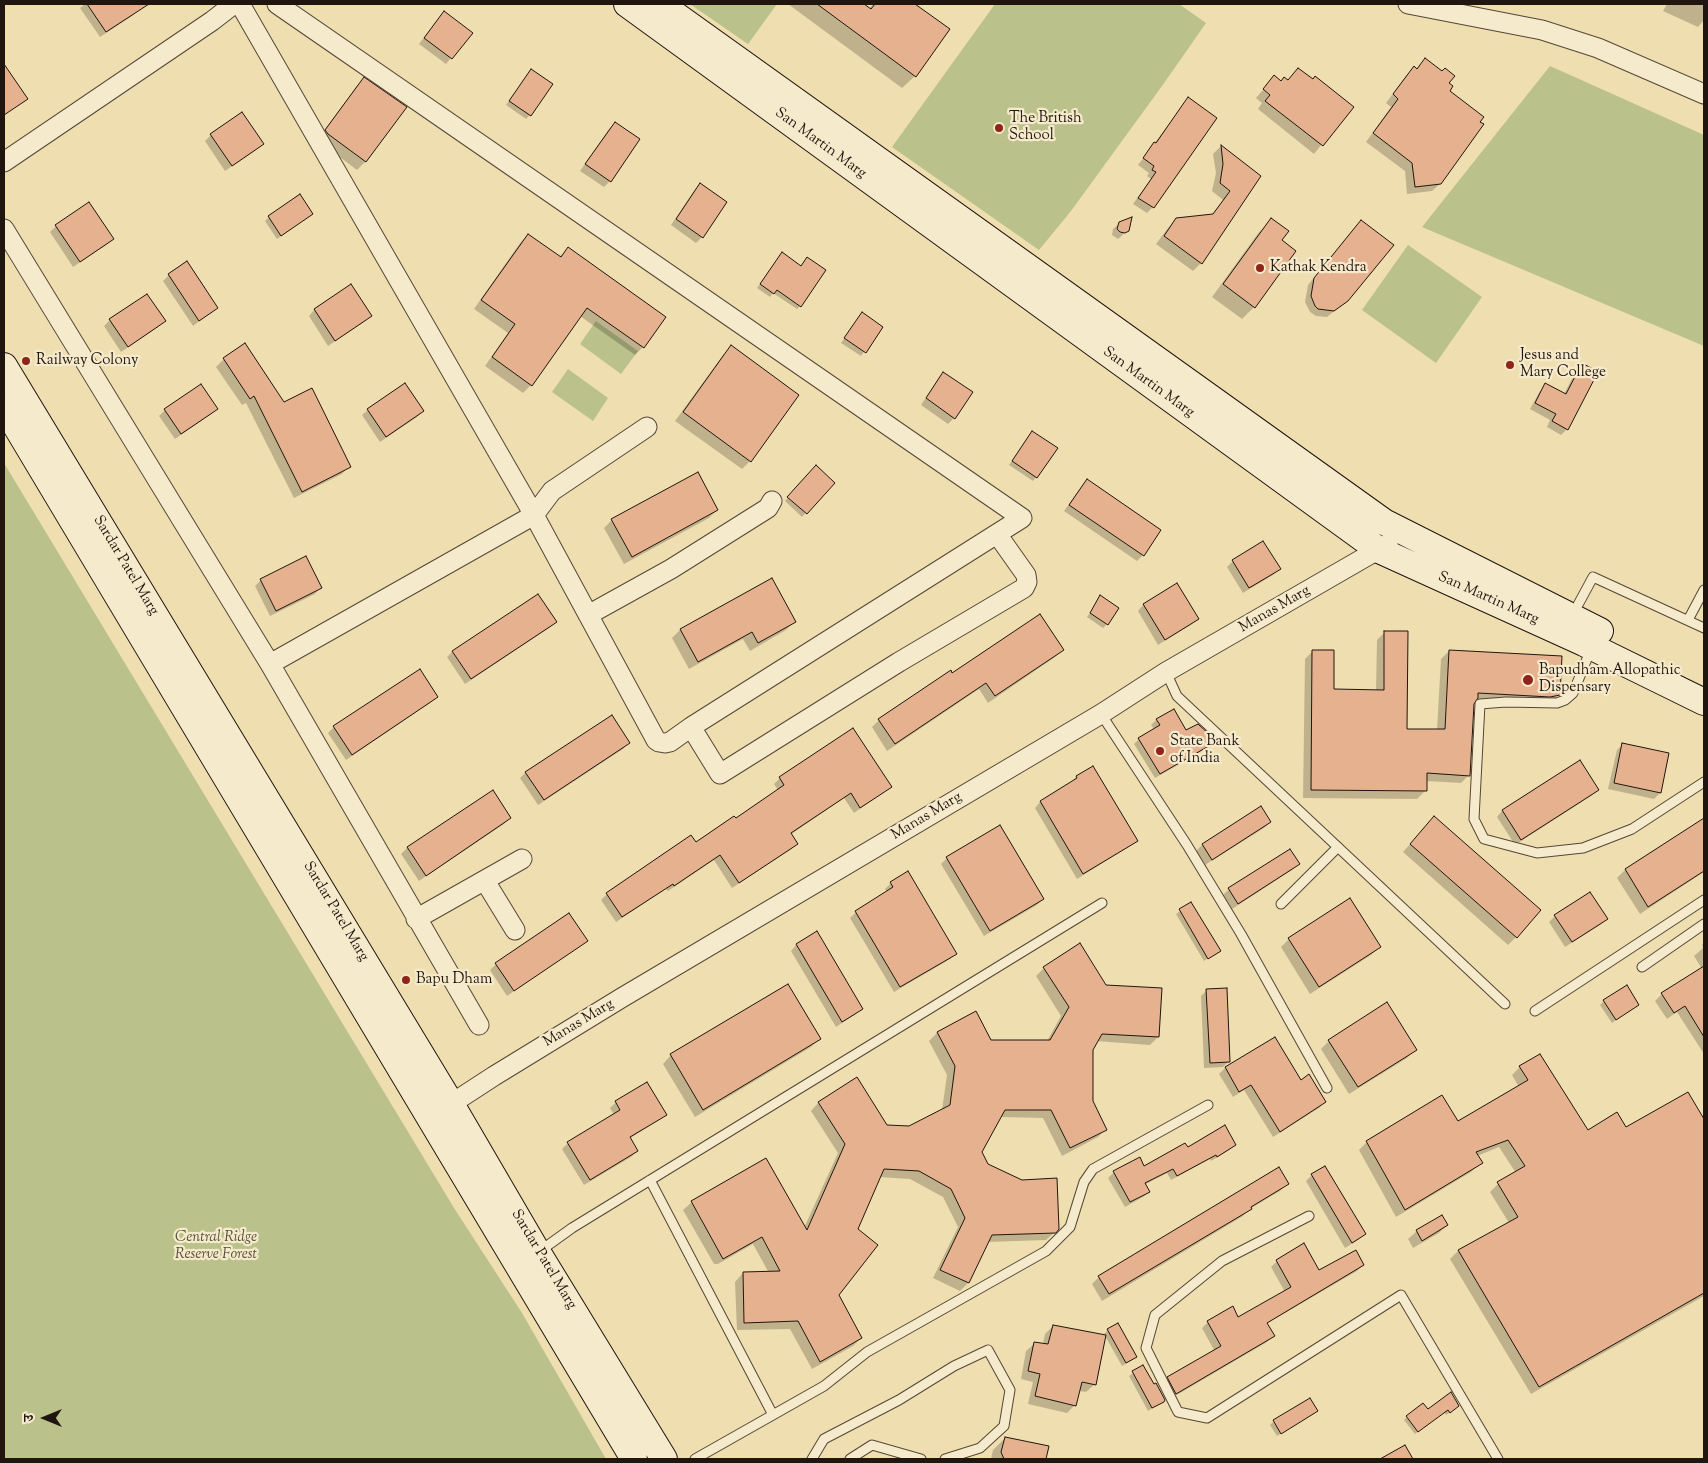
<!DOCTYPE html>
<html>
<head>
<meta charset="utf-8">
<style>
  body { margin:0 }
  #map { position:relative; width:1708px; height:1463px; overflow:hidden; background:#efdeaf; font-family:"Sorts Mill Goudy","Noto Serif Devanagari",serif }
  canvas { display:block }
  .frame { position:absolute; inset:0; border:5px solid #20150f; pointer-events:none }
  .north { position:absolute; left:20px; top:1393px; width:50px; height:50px; -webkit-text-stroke:4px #f5eacb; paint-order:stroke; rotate:270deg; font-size:14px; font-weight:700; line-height:20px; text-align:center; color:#20150f }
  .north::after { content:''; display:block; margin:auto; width:18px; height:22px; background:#20150f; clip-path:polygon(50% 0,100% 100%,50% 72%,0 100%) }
</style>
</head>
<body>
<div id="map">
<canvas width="1708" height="1463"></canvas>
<div class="frame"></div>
<div class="north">उ</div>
</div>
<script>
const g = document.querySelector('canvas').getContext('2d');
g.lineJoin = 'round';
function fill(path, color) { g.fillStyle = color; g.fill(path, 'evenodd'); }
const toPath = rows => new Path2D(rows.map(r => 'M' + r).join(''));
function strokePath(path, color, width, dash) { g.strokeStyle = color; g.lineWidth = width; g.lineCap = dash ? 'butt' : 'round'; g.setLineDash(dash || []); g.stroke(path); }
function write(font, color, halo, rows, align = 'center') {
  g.font = font + ' "Sorts Mill Goudy",serif'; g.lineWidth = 4.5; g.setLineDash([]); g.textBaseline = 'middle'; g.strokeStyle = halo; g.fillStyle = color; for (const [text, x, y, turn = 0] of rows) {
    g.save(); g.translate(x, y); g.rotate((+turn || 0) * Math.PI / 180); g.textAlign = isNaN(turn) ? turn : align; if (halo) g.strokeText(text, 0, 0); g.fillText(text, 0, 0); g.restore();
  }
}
fill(toPath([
  [690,4,777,4,748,44],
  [995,4,1179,4,1206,23,1162,86,1071,211,1039,250,892,147],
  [1550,66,1704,135,1704,346,1422,227],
  [1408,245,1482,297,1436,363,1362,310],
  [596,321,638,351,621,374,580,344],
  [568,369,608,398,593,421,552,392],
  [4,463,454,1208,522,1313,606,1459,4,1459]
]), '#bac18a');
fill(toPath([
  [85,4,134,4,138,10,132,16,100,37,80,8],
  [788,4,861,4,869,9,873,4,913,4,949,30,915,76,902,88],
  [1667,4,1704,4,1704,20,1698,27,1663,11],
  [439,18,471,33,446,64,419,44],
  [1425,60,1448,83,1441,183,1432,191,1407,194,1405,171,1366,142,1391,107,1386,103,1406,76,1414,68,1416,69],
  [1298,69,1352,107,1314,154,1258,109,1262,103,1256,98,1274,77,1280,82,1287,81],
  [6,70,26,99,4,116,4,71],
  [531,70,530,115,526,119,506,105],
  [364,79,405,107,365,162,357,170,320,142,318,139,356,87],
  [1188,99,1216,118,1153,207,1147,213,1133,204,1151,179,1147,176,1149,173,1138,165],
  [615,123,610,181,604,187,580,171,609,129],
  [211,135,262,144,256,150,225,171,205,141],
  [1221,146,1259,177,1201,263,1193,271,1156,244,1168,228,1177,220,1211,216,1223,200,1212,191,1216,173,1213,154],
  [700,185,702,237,696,243,671,225,694,191],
  [89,204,112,239,106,245,73,267,50,232,56,226],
  [312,214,277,239,265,221,269,217],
  [1272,220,1280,241,1254,307,1242,319,1212,297,1259,232],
  [1361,221,1348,300,1327,317,1316,316,1310,312,1305,302,1308,285],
  [1120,223,1128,230,1118,239,1112,235,1113,229],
  [528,235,559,257,568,249,643,347,635,355,580,316,531,385,523,393,485,366,508,333,474,309,520,243],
  [782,254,801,267,800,306,797,309,773,293,770,297,757,288],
  [169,275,217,308,193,326,163,281],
  [350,286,370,316,364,322,328,346,309,316,314,310],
  [859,318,881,327,861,356,841,343],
  [110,320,164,321,158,327,121,352,104,326],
  [731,347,750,461,742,469,675,421,723,355],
  [224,359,284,404,349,466,342,474,294,498,246,403,242,405,216,367],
  [1582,365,1567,429,1561,435,1547,427,1550,420,1530,409,1540,391,1546,385,1564,394,1576,371],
  [944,373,954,418,948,424,921,405,938,379],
  [216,409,210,415,175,439,159,416,165,410],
  [368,410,423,411,417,417,380,442,362,415],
  [1029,436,1036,477,1033,481,1009,465],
  [816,467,833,483,802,517,785,501],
  [1087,481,1159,531,1143,555,1137,561,1064,511,1081,487],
  [717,510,709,518,624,564,604,528,612,520],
  [1263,543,1279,569,1273,575,1243,593,1227,567,1233,561],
  [261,580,320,588,315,594,270,616,255,586],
  [771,580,794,622,786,630,750,651,743,639,689,669,672,638,680,630],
  [1177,585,1198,619,1192,624,1158,645,1138,611,1143,605],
  [1101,597,1107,624,1103,628,1087,617],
  [555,622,549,628,465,684,447,657,453,651],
  [1385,632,1406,730,1437,730,1441,659,1449,651,1558,695,1550,703,1541,704,1474,701,1473,703,1469,775,1461,783,1426,781,1425,791,1417,799,1303,798,1305,659,1313,651,1332,691,1376,691,1377,640],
  [1062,650,1055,657,988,703,979,689,887,751,872,727,879,720,952,675],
  [436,697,430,703,346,760,328,733,334,727],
  [1156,720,1186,732,1212,743,1207,748,1155,778,1134,744,1139,739,1155,730,1151,725],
  [628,743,623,749,538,805,520,778,526,772],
  [1623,744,1668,754,1660,793,1654,799,1608,789,1617,750],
  [1579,762,1597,790,1591,796,1515,845,1497,817,1502,811],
  [1093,767,1136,841,1130,846,1077,879,1035,808,1040,802,1071,783,1076,777],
  [780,778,890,786,884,792,854,813,844,798,790,835,796,844,790,850,732,888,714,860,668,891,666,889,616,922,601,900,607,894,691,837,695,843,735,820,778,790,774,784],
  [1261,808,1270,822,1264,828,1205,865,1196,851,1202,845],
  [509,818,504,824,419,881,401,854,407,848,445,822],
  [1704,820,1704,872,1640,914,1617,878,1625,870],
  [1426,826,1516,937,1508,945,1403,852],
  [947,858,1043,899,1037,905,984,936,941,864],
  [1298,864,1292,870,1232,909,1223,895,1229,889],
  [891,883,956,954,950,959,894,992,850,918,856,912,887,892,885,889],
  [1190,904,1219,951,1204,961,1176,914],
  [1555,916,1606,919,1600,925,1565,947,1549,922],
  [817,933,862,1009,856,1014,836,1027,791,951,796,945],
  [1289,939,1379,947,1371,955,1310,994,1281,947],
  [586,941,580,946,507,996,490,970,496,964],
  [1704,942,1704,1054,1677,1012,1667,1019,1655,1001,1662,994,1702,969,1694,956,1703,948,1702,945],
  [1044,968,1105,986,1158,1037,1150,1045,1096,1041,1092,1050,1092,1101,1106,1129,1098,1137,1062,1156,1043,1118,1000,1117,981,1152,987,1165,1058,1229,1046,1240,987,1242,968,1283,960,1291,933,1278,958,1227,943,1197,910,1179,879,1177,856,1229,837,1295,861,1338,853,1346,812,1369,790,1329,737,1330,735,1282,743,1273,769,1273,753,1244,718,1264,714,1264,683,1210,692,1202,804,1228,838,1153,811,1111,819,1102,887,1126,909,1127,942,1110,947,1075,929,1041,937,1033,990,1041,1047,1041,1061,1016,1036,976],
  [1207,990,1229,1061,1223,1067,1204,1068,1201,996],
  [1604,1001,1638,1005,1612,1023,1600,1005],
  [1275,1038,1300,1081,1325,1102,1319,1108,1273,1137,1244,1090,1233,1097,1219,1074,1225,1068],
  [819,1039,811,1047,695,1117,663,1064,671,1055],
  [1329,1041,1415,1050,1407,1058,1349,1094,1321,1049],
  [1520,1067,1587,1131,1626,1129,1687,1094,1704,1122,1704,1296,1531,1394,1450,1259,1458,1251,1509,1223,1490,1192,1498,1184,1516,1173,1499,1147,1477,1156,1479,1164,1471,1172,1396,1217,1359,1150,1367,1142,1457,1123,1519,1087,1512,1075],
  [616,1102,665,1114,659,1120,629,1139,637,1151,631,1157,584,1185,562,1149,568,1143,614,1115,610,1108],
  [1235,1144,1229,1150,1211,1161,1210,1159,1171,1180,1167,1173,1144,1185,1149,1192,1143,1197,1125,1207,1108,1178,1114,1172,1143,1168,1187,1149],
  [1312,1175,1364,1234,1358,1240,1345,1248,1306,1181],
  [1288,1183,1280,1191,1248,1210,1243,1216,1102,1301,1092,1284,1099,1277],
  [1447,1225,1439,1233,1413,1248,1408,1239,1417,1231],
  [1277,1261,1319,1272,1363,1265,1357,1271,1266,1324,1273,1336,1267,1342,1170,1399,1162,1384,1168,1378,1214,1350,1202,1328,1208,1322,1238,1319,1285,1292,1271,1267],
  [1053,1326,1095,1384,1086,1392,1079,1391,1075,1405,1067,1413,1028,1404,1033,1382,1021,1379,1026,1351,1035,1343,1043,1344,1045,1334],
  [1108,1330,1136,1357,1132,1360,1122,1366,1104,1334],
  [1143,1366,1163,1402,1148,1411,1129,1376],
  [1455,1409,1446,1415,1444,1412,1415,1434,1404,1420,1407,1417,1428,1411],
  [1316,1411,1277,1436,1270,1425,1274,1421],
  [1005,1438,1048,1447,1045,1459,991,1459,993,1450]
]), '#0003');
const building = toPath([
  [87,4,149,4,106,32,87,4],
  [817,4,864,4,871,9,875,4,915,4,950,29,916,77,817,4],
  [444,11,473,33,452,59,424,38,444,11],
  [1425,58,1442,71,1445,68,1455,76,1449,83,1453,86,1450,91,1484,117,1480,122,1484,124,1441,184,1415,187,1412,163,1373,133,1398,99,1393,94,1414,66,1417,69,1425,58],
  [4,64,28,99,4,115,4,64],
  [1298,68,1313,79,1315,76,1354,107,1323,146,1265,101,1270,95,1263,89,1274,75,1281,81,1284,77,1288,80,1298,68],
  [531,69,553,84,531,116,509,101,531,69],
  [364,77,407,107,366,162,328,134,325,130,364,77],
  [1188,97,1217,118,1154,208,1138,198,1156,172,1152,170,1154,166,1143,158,1154,142,1156,143,1188,97],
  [242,112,264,144,232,166,210,134,242,112],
  [615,122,640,139,611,182,585,164,615,122],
  [1221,145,1261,176,1202,264,1164,236,1176,218,1213,214,1230,191,1220,183,1223,164,1221,145],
  [700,183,727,202,703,238,676,219,700,183],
  [300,194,313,214,281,236,268,216,300,194],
  [89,202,114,239,80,262,55,225,89,202],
  [1132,217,1129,231,1125,233,1120,232,1117,229,1119,222,1132,217],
  [1271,218,1289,231,1282,240,1296,251,1255,308,1223,284,1271,218],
  [1361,220,1394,245,1348,301,1334,311,1318,309,1315,306,1311,296,1314,278,1361,220],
  [528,234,561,257,568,247,666,317,644,348,587,308,532,386,492,357,515,324,481,300,528,234],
  [782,252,801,266,807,257,826,270,801,307,777,290,774,294,760,284,782,252],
  [187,261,218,308,199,321,168,274,187,261],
  [351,284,372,316,335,341,314,309,351,284],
  [147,294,166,321,128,347,109,319,147,294],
  [862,312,883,327,866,353,844,338,862,312],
  [245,343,284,402,312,388,351,467,302,492,254,396,250,399,223,358,245,343],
  [731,345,799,395,751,462,683,412,731,345],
  [1582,363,1598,372,1568,430,1552,421,1556,414,1535,403,1545,383,1566,394,1582,363],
  [943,372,973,392,955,419,926,398,943,372],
  [405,383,424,411,386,437,367,409,405,383],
  [201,384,218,409,181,434,164,409,201,384],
  [1032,431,1058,448,1037,478,1012,461,1032,431],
  [816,465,835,483,807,514,787,497,816,465],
  [698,472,718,510,632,557,611,519,698,472],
  [1087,479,1161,530,1144,556,1069,505,1087,479],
  [1263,541,1281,569,1249,588,1232,560,1263,541],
  [306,556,322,588,276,611,260,579,306,556],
  [772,578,796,622,758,643,752,632,698,662,680,629,772,578],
  [1177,583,1199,619,1165,640,1143,604,1177,583],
  [538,594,557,622,471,679,452,651,538,594],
  [1100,595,1119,608,1108,625,1090,613,1100,595],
  [1040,614,1064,650,995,696,986,683,895,744,878,719,951,670,952,673,1040,614],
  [1384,631,1408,631,1407,729,1445,729,1449,650,1562,656,1560,695,1550,697,1478,693,1478,698,1474,704,1470,776,1427,773,1427,791,1311,790,1312,650,1334,650,1334,689,1384,690,1384,631],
  [420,669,438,697,352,755,333,726,420,669],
  [1174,709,1186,730,1198,724,1210,735,1214,743,1160,774,1138,738,1160,725,1156,719,1174,709],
  [612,715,630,743,544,800,525,772,612,715],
  [853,728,892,787,860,808,851,793,791,833,798,844,739,883,720,855,674,886,673,884,622,917,606,893,691,835,696,842,734,816,736,818,784,785,779,777,853,728],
  [1622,743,1669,753,1661,793,1614,783,1622,743],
  [1580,760,1599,790,1521,840,1502,810,1580,760],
  [1093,766,1138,841,1083,874,1040,801,1077,778,1076,776,1093,766],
  [493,790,511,818,426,876,407,847,493,790],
  [1261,806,1271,822,1212,860,1202,844,1261,806],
  [1434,816,1541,910,1517,938,1410,844,1434,816],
  [1704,818,1704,871,1648,907,1625,869,1704,818],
  [1000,825,1044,899,990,931,946,857,1000,825],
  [1290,849,1300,864,1238,904,1228,888,1290,849],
  [908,871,957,954,900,987,855,911,893,887,890,882,908,871],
  [1590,892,1608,919,1572,942,1554,915,1590,892],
  [1350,898,1381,947,1319,987,1288,938,1350,898],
  [1191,902,1221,951,1208,959,1179,909,1191,902],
  [569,913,588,941,514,991,495,963,569,913],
  [817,931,863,1009,842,1022,796,944,817,931],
  [1080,943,1106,985,1162,988,1159,1037,1102,1034,1093,1050,1093,1101,1107,1130,1070,1148,1051,1110,1005,1110,982,1152,988,1164,1022,1180,1057,1178,1059,1229,1056,1233,992,1235,969,1283,940,1270,965,1218,951,1189,919,1171,884,1169,858,1229,878,1245,839,1295,862,1338,820,1362,798,1321,744,1323,743,1272,780,1271,762,1237,723,1259,691,1201,766,1158,807,1230,845,1144,818,1102,857,1077,887,1125,909,1126,950,1105,955,1066,937,1032,976,1011,991,1040,1050,1040,1069,1007,1043,967,1080,943],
  [1704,966,1704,1037,1685,1006,1674,1013,1661,993,1704,966],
  [788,984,821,1039,703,1110,670,1054,788,984],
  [1627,985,1639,1005,1616,1020,1603,1000,1627,985],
  [1227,988,1230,1062,1210,1063,1206,989,1227,988],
  [1387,1002,1417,1050,1358,1087,1328,1040,1387,1002],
  [1275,1037,1301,1080,1309,1074,1326,1102,1280,1132,1251,1085,1239,1092,1225,1067,1275,1037],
  [1540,1054,1588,1130,1617,1112,1626,1127,1688,1092,1704,1119,1704,1293,1539,1387,1458,1250,1518,1217,1497,1182,1525,1166,1508,1140,1476,1152,1483,1163,1405,1210,1366,1141,1442,1095,1458,1121,1528,1080,1519,1066,1540,1054],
  [647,1082,667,1115,630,1137,638,1151,590,1180,567,1142,620,1110,615,1101,647,1082],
  [1225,1125,1236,1145,1217,1157,1216,1155,1177,1176,1173,1169,1145,1183,1150,1192,1130,1202,1113,1171,1140,1157,1144,1166,1185,1143,1188,1147,1225,1125],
  [1325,1166,1366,1234,1352,1243,1311,1174,1325,1166],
  [1279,1167,1289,1184,1251,1207,1252,1209,1109,1294,1098,1276,1279,1167],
  [1442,1215,1448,1225,1422,1241,1416,1230,1442,1215],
  [1304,1243,1319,1270,1356,1250,1364,1265,1267,1323,1275,1336,1176,1394,1167,1377,1221,1346,1207,1321,1233,1306,1238,1317,1291,1287,1276,1260,1304,1243],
  [1118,1323,1137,1357,1126,1363,1107,1329,1118,1323],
  [1053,1325,1106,1335,1096,1385,1082,1382,1076,1406,1035,1396,1040,1374,1028,1371,1034,1342,1048,1344,1053,1325],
  [1143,1365,1154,1384,1156,1383,1165,1400,1164,1402,1152,1408,1132,1371,1143,1365],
  [1451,1392,1459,1406,1450,1413,1448,1410,1418,1432,1406,1416,1423,1403,1428,1409,1451,1392],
  [1310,1398,1318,1411,1281,1434,1273,1420,1310,1398],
  [1005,1437,1049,1446,1046,1459,1004,1459,1001,1452,1005,1437],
  [1405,1445,1413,1459,1380,1459,1405,1445]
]);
fill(building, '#e5b18e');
strokePath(building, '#20150f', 1);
const lane = toPath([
  [1573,614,1593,577,1704,628],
  [1688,620,1704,590],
  [1591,649,1573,693,1565,700,1557,703,1506,702,1480,704,1474,819,1484,839,1537,853,1583,848,1632,829,1704,782],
  [1166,672,1177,696,1505,1004],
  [1101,714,1187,845,1241,934,1327,1088],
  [1281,904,1338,847],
  [1642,967,1704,924],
  [1535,1011,1704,900],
  [650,1180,773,1415],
  [1309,1216,1222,1261,1155,1315,1146,1348,1178,1412,1207,1418,1401,1295,1498,1459],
  [540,1251,572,1228,1102,903],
  [695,1459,824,1386,867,1352,1046,1251,1070,1227,1084,1182,1093,1169,1208,1105],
  [812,1459,824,1439,899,1400,954,1366,988,1350,1010,1390,1004,1426,980,1448,945,1459],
  [850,1459,872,1445,921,1459]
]);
const street = toPath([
  [240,4,534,515,656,740,659,742,665,743,670,742,691,727,1022,518,277,4],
  [1408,4,1542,30,1598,48,1704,94],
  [4,162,212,21,234,4],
  [4,229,270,664,479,1025],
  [588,615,671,569,768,508,772,501],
  [270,664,534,515,552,491,647,427],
  [691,727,720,774,899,662,1024,588,1027,582,1026,575,997,534],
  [485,881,515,930],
  [416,919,522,859],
  [451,1104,494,1076,623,997,1101,714,1166,672,1388,544]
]);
const secondary = toPath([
  [627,4,1365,540,1379,550,1584,643,1704,702],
  [660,4,1384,522,1600,631],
  [4,366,451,1104,538,1253,664,1459],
  [4,406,634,1459]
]);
strokePath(lane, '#544737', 11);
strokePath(street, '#544737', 21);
strokePath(secondary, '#20150f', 28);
strokePath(lane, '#f5eacb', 9);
strokePath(street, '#f5eacb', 19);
strokePath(secondary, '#f5eacb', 26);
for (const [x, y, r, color] of [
  [999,128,5,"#8f2418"],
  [1260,268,5,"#8f2418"],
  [26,361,5,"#8f2418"],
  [1510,365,5,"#8f2418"],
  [1528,680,6,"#8f2418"],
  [1160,751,5,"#8f2418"],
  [406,980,5,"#8f2418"]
]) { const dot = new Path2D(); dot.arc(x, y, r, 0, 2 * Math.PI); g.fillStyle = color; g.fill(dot); strokePath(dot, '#f5eacb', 2); }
write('15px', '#20150f', '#f5eacb', [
  ["The British",1009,119],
  ["School",1009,136],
  ["Kathak Kendra",1270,268],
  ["Jesus and",1520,356],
  ["Mary College",1520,373],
  ["Railway Colony",36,361],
  ["Bapudham Allopathic",1539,671],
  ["Dispensary",1539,688],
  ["State Bank",1170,742],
  ["of India",1170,759],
  ["Bapu Dham",416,980]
], 'left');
write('15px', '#20150f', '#f5eacb', [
  ["San Martin Marg",820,144,36],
  ["San Martin Marg",1148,383,36],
  ["Sardar Patel Marg",125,566,59],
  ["San Martin Marg",1488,599,24],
  ["Manas Marg",1275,610,-30],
  ["Manas Marg",927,817,-31],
  ["Sardar Patel Marg",335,912,59],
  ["Manas Marg",579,1024,-31],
  ["Sardar Patel Marg",543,1260,59]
]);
write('italic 15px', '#56513a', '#f5eacb', [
  ["Central Ridge",216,1238],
  ["Reserve Forest",216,1255]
]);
</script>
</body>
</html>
